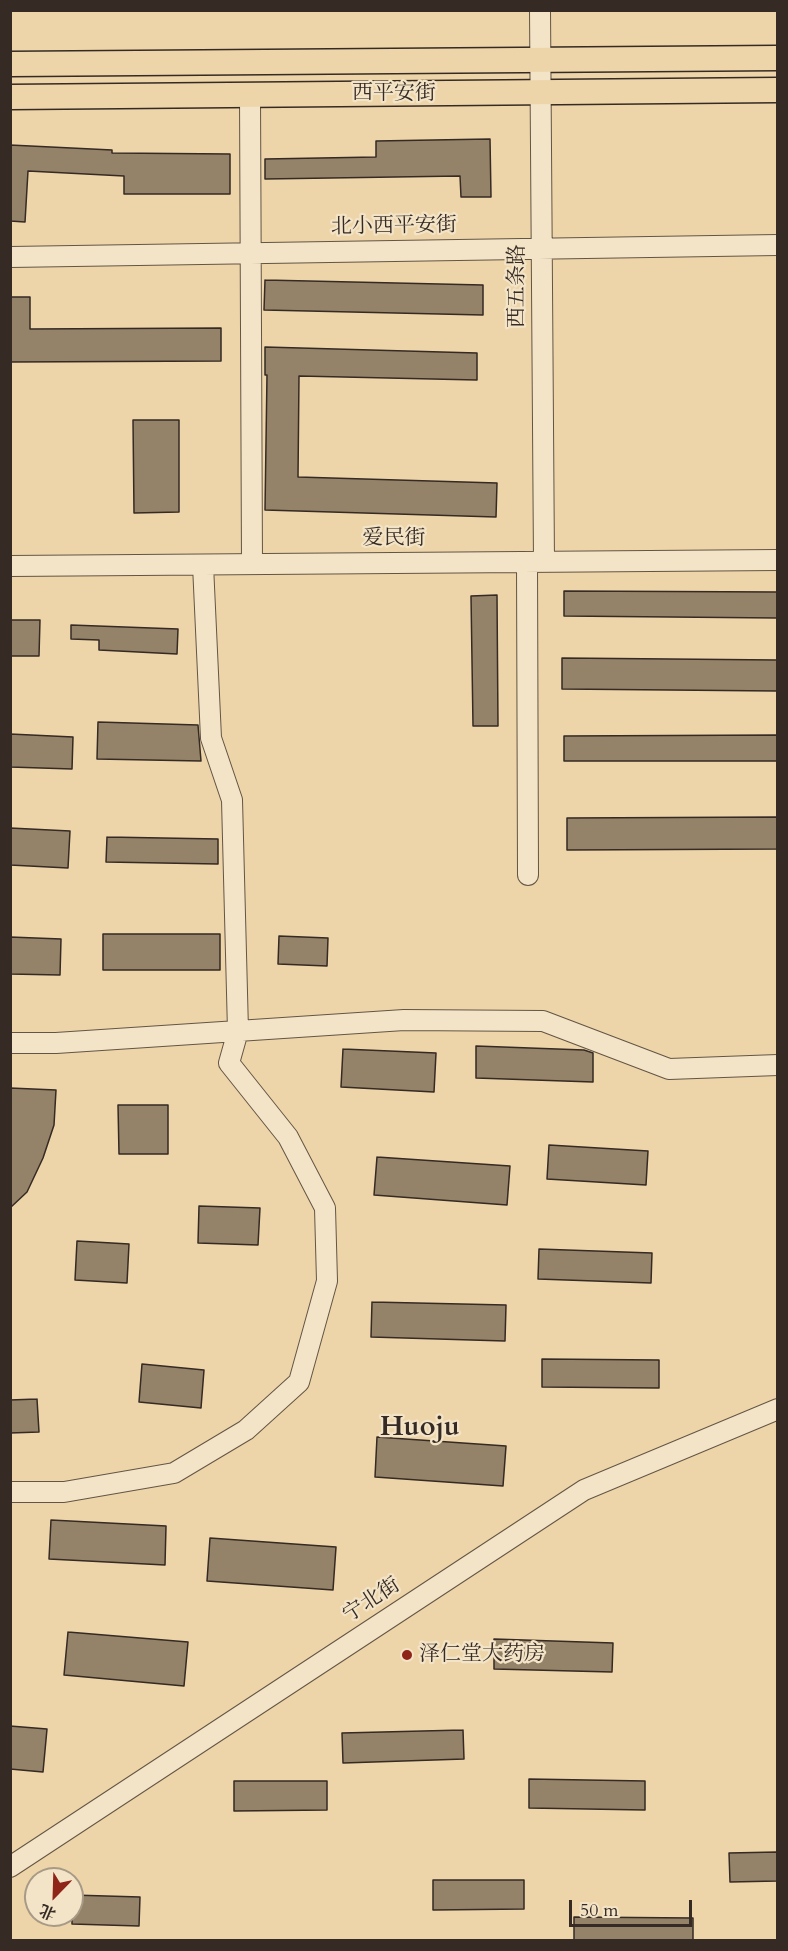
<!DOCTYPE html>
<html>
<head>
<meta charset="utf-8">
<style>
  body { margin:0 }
  #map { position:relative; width:788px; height:1951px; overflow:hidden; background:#edd5a9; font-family:Cardo,"Noto Serif SC",serif }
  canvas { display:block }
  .frame { position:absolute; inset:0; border:12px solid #352a24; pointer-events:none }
  .north { position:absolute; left:24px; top:1867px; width:60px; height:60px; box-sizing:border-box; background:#f3e4c7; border:2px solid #a79a86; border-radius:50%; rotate:203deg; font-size:16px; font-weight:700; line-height:24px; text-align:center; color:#352a24 }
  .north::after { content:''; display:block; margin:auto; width:21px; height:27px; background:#8f2418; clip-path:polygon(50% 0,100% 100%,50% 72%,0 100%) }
  .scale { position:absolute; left:569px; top:1900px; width:123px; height:27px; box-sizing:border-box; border:3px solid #352a24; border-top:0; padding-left:8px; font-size:18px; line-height:21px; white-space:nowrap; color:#352a24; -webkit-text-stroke:4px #f3e4c7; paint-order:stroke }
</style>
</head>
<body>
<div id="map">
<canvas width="788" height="1951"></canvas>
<div class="frame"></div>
<div class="north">北</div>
<div class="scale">50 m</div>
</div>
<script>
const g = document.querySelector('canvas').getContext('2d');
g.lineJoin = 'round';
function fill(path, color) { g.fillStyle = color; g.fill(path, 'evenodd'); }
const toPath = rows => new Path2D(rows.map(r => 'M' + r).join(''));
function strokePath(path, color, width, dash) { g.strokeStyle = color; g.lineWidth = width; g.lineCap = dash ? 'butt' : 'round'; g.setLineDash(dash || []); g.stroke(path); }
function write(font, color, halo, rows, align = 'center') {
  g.font = font + ' Cardo,"Noto Serif SC",serif'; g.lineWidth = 4.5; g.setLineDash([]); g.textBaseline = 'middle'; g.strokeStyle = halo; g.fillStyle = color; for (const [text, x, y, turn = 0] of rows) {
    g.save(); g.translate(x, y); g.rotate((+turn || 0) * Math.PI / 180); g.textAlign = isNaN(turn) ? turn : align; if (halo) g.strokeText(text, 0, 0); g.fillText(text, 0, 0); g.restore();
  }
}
const building = toPath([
  [490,139,491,197,461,197,460,176,265,179,265,159,376,157,376,141,490,139],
  [10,145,112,150,112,153,230,154,230,194,124,194,124,176,28,171,25,222,10,221,10,145],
  [265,280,483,285,483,315,264,310,265,280],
  [10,297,30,297,30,329,221,328,221,361,10,362,10,297],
  [265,347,477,353,477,380,299,376,298,477,497,483,496,517,265,510,267,375,265,375,265,347],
  [133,420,179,420,179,512,134,513,133,420],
  [564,591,777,592,777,618,564,616,564,591],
  [497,595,498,726,473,726,471,596,497,595],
  [10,620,40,620,39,656,10,656,10,620],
  [71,625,178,629,177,654,99,650,99,640,71,639,71,625],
  [562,658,777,660,777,691,562,689,562,658],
  [98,722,198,725,201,761,97,759,98,722],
  [10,734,73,737,72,769,10,767,10,734],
  [777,735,777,761,564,761,564,736,777,735],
  [777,817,777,849,567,850,567,818,777,817],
  [10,828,70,831,68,868,10,865,10,828],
  [107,837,218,839,218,864,106,862,107,837],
  [103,934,220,934,220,970,103,970,103,934],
  [279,936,328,938,327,966,278,964,279,936],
  [10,937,61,939,60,975,10,974,10,937],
  [476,1046,584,1050,593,1053,593,1082,476,1078,476,1046],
  [343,1049,436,1053,434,1092,341,1087,343,1049],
  [10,1088,56,1090,54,1125,43,1158,27,1192,10,1208,10,1088],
  [118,1105,168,1105,168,1154,119,1154,118,1105],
  [549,1145,648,1151,646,1185,547,1179,549,1145],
  [377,1157,510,1166,507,1205,374,1195,377,1157],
  [199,1206,260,1208,258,1245,198,1243,199,1206],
  [77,1241,129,1244,127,1283,75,1280,77,1241],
  [539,1249,652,1253,651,1283,538,1279,539,1249],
  [372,1302,506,1305,505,1341,371,1337,372,1302],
  [542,1359,659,1360,659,1388,542,1387,542,1359],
  [142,1364,204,1370,201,1408,139,1402,142,1364],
  [37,1399,39,1432,10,1433,10,1400,37,1399],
  [377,1437,506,1446,503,1486,375,1477,377,1437],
  [51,1520,166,1526,165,1565,49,1559,51,1520],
  [210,1538,336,1547,333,1590,207,1581,210,1538],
  [68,1632,188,1642,184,1686,64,1675,68,1632],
  [494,1639,613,1643,612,1672,494,1669,494,1639],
  [10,1726,47,1729,43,1772,10,1769,10,1726],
  [463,1730,464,1759,343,1763,342,1733,463,1730],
  [529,1779,645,1781,645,1810,529,1808,529,1779],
  [234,1781,327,1781,327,1810,234,1811,234,1781],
  [777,1852,777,1881,730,1882,729,1853,777,1852],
  [433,1880,524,1880,524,1909,433,1910,433,1880],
  [72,1895,140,1897,139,1926,72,1924,72,1895],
  [574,1917,693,1918,693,1941,574,1941,574,1917]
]);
fill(building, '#958369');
strokePath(building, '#352a24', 1.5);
const minor = toPath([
  [540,10,544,562],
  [250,96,252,564],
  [10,257,778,245],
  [527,562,528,875],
  [10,566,778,560],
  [10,1043,56,1043,404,1020,543,1021,669,1069,778,1065],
  [10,1492,64,1492,174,1473,246,1430,299,1382,327,1281,325,1208,288,1137,229,1063,238,1031,232,800,211,738,203,565],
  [10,1867,584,1490,778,1409]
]);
const major = toPath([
  [10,64,778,58],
  [10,97,778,90]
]);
strokePath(minor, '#635545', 22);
strokePath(major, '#352a24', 27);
strokePath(minor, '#f3e4c7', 20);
strokePath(major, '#edd5a9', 24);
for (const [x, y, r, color] of [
  [407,1655,6,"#8f2418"]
]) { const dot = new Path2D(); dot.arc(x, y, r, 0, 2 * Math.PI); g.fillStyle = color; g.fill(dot); strokePath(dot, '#f3e4c7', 2); }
write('21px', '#352a24', '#f3e4c7', [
  ["西平安街",394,94],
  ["北小西平安街",394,227,-1],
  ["西五条路",518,286,-90],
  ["爱民街",394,539],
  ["宁北街",372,1601,-33]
]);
write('21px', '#352a24', '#f3e4c7', [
  ["泽仁堂大药房",419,1655]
], 'left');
write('bold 27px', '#352a24', '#f3e4c7', [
  ["Huoju",420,1429]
]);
</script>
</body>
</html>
